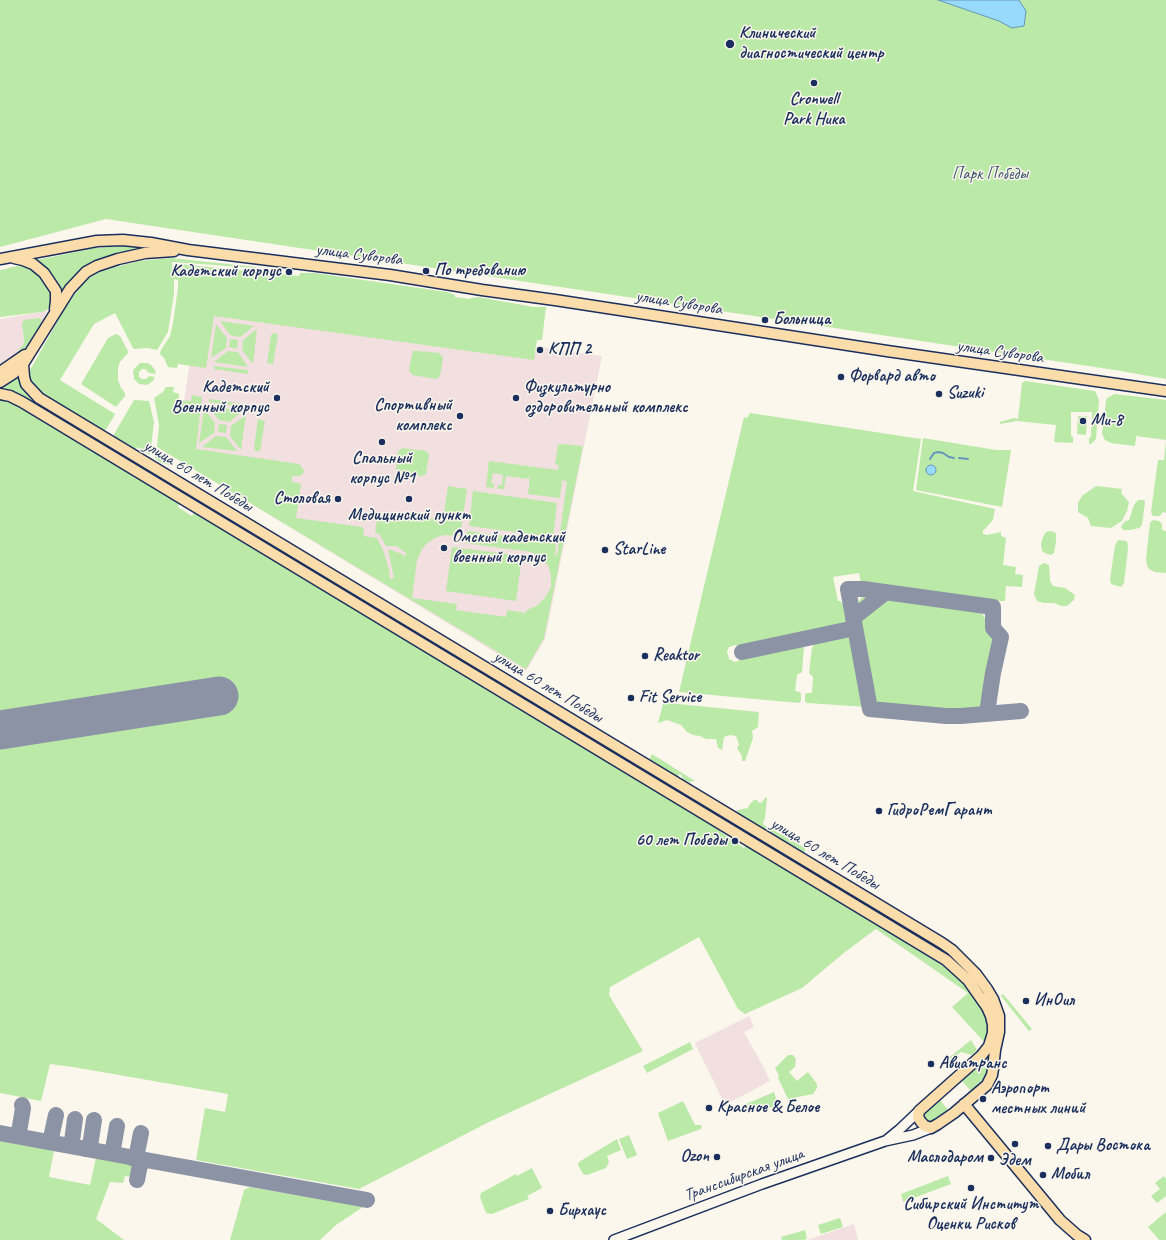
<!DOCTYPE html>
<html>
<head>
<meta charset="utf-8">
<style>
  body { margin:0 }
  canvas { display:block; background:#fbf7ec }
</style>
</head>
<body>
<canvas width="1166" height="1240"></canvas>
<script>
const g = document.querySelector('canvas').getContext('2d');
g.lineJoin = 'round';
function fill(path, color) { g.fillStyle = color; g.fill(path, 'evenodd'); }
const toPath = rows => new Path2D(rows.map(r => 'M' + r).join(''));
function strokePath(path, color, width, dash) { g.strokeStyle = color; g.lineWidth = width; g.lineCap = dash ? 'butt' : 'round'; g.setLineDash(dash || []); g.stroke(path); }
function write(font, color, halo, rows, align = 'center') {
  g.font = font + ' Caveat,sans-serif'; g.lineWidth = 3; g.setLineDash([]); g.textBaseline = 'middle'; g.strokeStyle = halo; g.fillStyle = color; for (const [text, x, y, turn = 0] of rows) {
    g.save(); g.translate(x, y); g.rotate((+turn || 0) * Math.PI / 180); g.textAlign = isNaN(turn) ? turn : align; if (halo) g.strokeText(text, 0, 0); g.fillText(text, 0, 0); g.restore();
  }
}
fill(toPath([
  [199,297,602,356,545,639,526,671,176,458],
  [47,310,41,325,41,322,22,325,24,339,23,345,14,356,0,364,0,319,42,312],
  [749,1016,754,1027,744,1032,764,1068,770,1081,725,1105,695,1043],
  [854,1224,858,1240,807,1240,828,1233]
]), '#f2dfdf');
fill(toPath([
  [0,0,1166,0,1166,379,1115,370,106,219,0,247],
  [125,246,154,248,84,269,75,276,60,291,45,268,37,260,95,248],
  [171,258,256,267,256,268,172,262,173,274,177,274,176,266,178,264,299,276,300,273,315,273,447,292,455,295,455,297,470,299,471,298,478,297,534,307,546,307,542,340,537,340,534,360,214,316,206,368,178,364,177,368,168,367,164,358,160,354,161,350,170,336,173,323,178,288,178,280,174,279,174,294,168,332,157,350,147,348,134,349,133,348,115,313,94,324,60,380,115,414,113,418,104,432,47,399,33,386,28,378,30,370,64,310,79,288,90,277,104,270,139,261],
  [22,265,26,266,37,272,51,292,52,298,50,304,47,310,42,312,0,317,0,270],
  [38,318,41,319,41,325,29,343,22,352,0,367,0,364,14,356,23,345,24,339,22,325,23,321,25,320],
  [220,321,254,326,240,337,230,335],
  [216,324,227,338,226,348,211,358],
  [257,329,253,364,242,350,243,340],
  [273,333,278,334,273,364,267,363,271,335],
  [116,334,120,336,128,351,128,353,120,362,118,368,118,380,121,388,125,393,125,396,116,407,81,384,108,338],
  [230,339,238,340,237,349,229,347],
  [228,351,238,352,248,367,214,362],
  [413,351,418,351,439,353,441,355,443,358,440,376,436,379,412,375,409,370,412,354],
  [140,363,147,363,151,365,155,370,156,374,149,373,145,369,142,369,139,372,139,377,142,379,146,379,149,376,155,377,153,381,147,385,139,384,134,379,133,371,135,368],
  [214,366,248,370,248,374,214,369],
  [19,372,20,379,84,430,81,434,0,389,0,387],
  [1025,381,1095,391,1099,400,1096,439,1091,444,1089,444,1089,438,1091,437,1092,412,1071,412,1071,436,1073,437,1073,443,1054,442,1056,425,1017,421,1000,424,1000,422,1014,418,1018,419,1022,383],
  [166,387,174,387,173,392,179,394,179,400,191,401,192,395,202,397,196,449,299,464,304,470,303,474,300,476,292,476,292,482,299,483,301,485,296,518,362,527,364,530,363,536,377,538,383,550,389,569,390,579,394,578,388,549,402,554,405,557,406,553,396,546,386,546,380,535,375,532,377,521,380,521,382,513,443,520,448,486,467,489,460,536,444,535,435,538,426,544,421,551,417,560,412,598,457,604,456,610,506,617,507,610,526,613,527,610,536,606,545,598,551,587,551,575,548,565,539,556,530,552,547,554,465,543,467,531,556,543,555,555,557,555,567,481,559,480,562,481,560,498,528,494,530,476,529,476,529,479,506,476,504,489,498,489,498,485,502,485,503,475,493,473,491,483,494,484,494,488,486,487,489,461,558,470,559,465,555,464,558,445,561,444,583,446,544,638,526,669,157,447,159,426,157,413,154,398,163,392],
  [1115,394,1166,400,1166,440,1136,436,1135,446,1111,443,1105,440,1102,434,1106,401,1107,398],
  [0,399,20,406,168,494,179,504,178,507,192,516,194,513,209,520,720,828,718,830,744,848,746,846,755,849,942,964,966,984,981,1006,988,1020,990,1033,986,1044,952,1007,968,993,876,929,845,952,802,988,745,1014,738,1009,699,937,610,987,609,995,643,1051,489,1122,359,1189,196,1160,205,1108,225,1112,228,1094,73,1067,50,1064,41,1101,0,1093],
  [209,399,244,404,243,407,209,402],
  [134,400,149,401,154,422,150,455,137,447,135,450,114,439,113,436],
  [208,406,209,406,243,411,229,422,219,420],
  [204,409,215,423,214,433,199,443],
  [750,413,921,439,913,491,995,509,993,520,983,531,983,534,987,535,1001,532,1001,536,1006,538,1003,565,1016,567,1015,574,1023,575,1022,587,1006,586,1005,601,999,601,999,602,995,604,866,586,861,584,859,573,833,577,838,601,840,601,851,613,853,624,849,628,744,648,735,645,729,647,727,651,729,659,735,662,738,661,743,657,752,654,801,643,804,647,802,672,797,675,795,691,800,692,801,694,801,701,799,703,679,692,744,417,747,418],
  [246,415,241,450,230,436,231,426],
  [1078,416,1087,416,1086,435,1077,434],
  [258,419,265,421,260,451,255,451,254,448],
  [219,424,227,425,226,433,218,432],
  [216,436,226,437,237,451,202,447],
  [96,437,161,476,159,480,93,441],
  [923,438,996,450,1011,450,1002,507,916,490],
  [1166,441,1166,513,1163,512,1160,516,1153,516,1151,512,1158,460,1164,460],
  [402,448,426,451,428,453,429,456,426,474,422,476,398,472,396,468,398,452],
  [156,453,170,459,173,463,170,465,161,463,156,459,154,455],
  [1096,486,1122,489,1121,493,1129,502,1127,511,1122,521,1111,528,1091,526,1088,518,1078,512,1078,503,1082,496],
  [179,488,252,532,250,536,177,492],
  [473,491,557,503,553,537,469,526],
  [1138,500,1144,500,1145,502,1142,525,1139,528,1131,530,1123,530,1121,527,1124,522,1129,520,1134,505],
  [1153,520,1159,521,1162,524,1162,530,1166,531,1166,573,1155,572,1149,569,1147,565,1146,559,1150,523],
  [1051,531,1056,533,1056,542,1054,553,1051,555,1047,554,1042,551,1041,544,1043,537,1046,532],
  [266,540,339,584,336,588,263,544],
  [1118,540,1127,541,1128,549,1124,583,1121,587,1111,584,1110,579,1115,546],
  [452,547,522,556,516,601,446,591],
  [1044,563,1049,565,1050,581,1053,586,1065,588,1075,595,1074,600,1067,606,1061,606,1054,603,1044,603,1037,601,1034,594,1039,566],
  [351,591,427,637,424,641,348,595],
  [869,594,880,596,857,613,856,608,858,603,861,598],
  [893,597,980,610,997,639,998,643,991,674,987,709,984,710,945,714,889,709,880,706,874,701,872,694,859,625,860,621,862,617,881,603],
  [845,635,856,638,862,678,861,688,862,697,866,707,807,703,805,701,805,694,807,693,812,693,813,677,809,673,812,648,817,639],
  [439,644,495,678,493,682,436,648],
  [507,685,589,735,587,739,505,690],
  [668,703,759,712,758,727,752,731,753,738,745,761,742,761,742,756,737,748,739,745,736,736,730,735,724,737,722,750,718,748,716,739,706,739,700,736,693,735,687,732,681,725,667,720,658,723,663,704],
  [601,742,680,789,677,794,599,746],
  [652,754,695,781,689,782,683,780,681,774,679,774,678,778,650,761,650,758],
  [692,797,770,844,767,848,690,801],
  [766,797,767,798,765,818,763,823,764,825,805,848,805,852,803,853,736,813,738,810,748,808,749,805,754,800,757,800,758,802,761,803],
  [782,851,859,898,856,902,779,855],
  [871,905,948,951,945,955,868,909],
  [1003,994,1032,1029,1029,1031,1001,996],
  [971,1040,977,1050,972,1055,961,1052,949,1060,946,1060],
  [690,1042,693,1049,647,1073,643,1066],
  [788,1055,793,1055,796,1059,795,1067,789,1072,797,1081,808,1072,817,1084,817,1088,813,1094,788,1099,778,1078,779,1076,775,1068],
  [979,1066,983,1066,986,1068,988,1072,986,1076,971,1091,962,1081],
  [774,1092,778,1105,760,1111,759,1108,748,1112,746,1104],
  [940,1100,948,1110,933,1122,926,1121,923,1118,923,1114],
  [683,1101,695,1125,700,1125,702,1126,701,1129,668,1141,658,1113],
  [629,1135,637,1155,627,1159,619,1139],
  [617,1139,621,1150,607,1156,609,1162,606,1168,587,1175,583,1174,578,1165,579,1162],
  [0,1141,54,1151,49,1177,90,1185,96,1158,137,1165,135,1177,125,1176,123,1183,110,1182,96,1219,124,1240,0,1240],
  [532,1168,542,1188,527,1196,529,1199,492,1214,486,1213,480,1197,481,1193,516,1174,517,1176],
  [948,1176,951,1184,903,1202,901,1194],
  [1164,1176,1166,1179,1166,1196,1157,1203,1151,1196,1160,1189,1155,1183],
  [250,1187,363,1207,336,1225,320,1240,230,1240,244,1190],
  [1166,1212,1166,1240,1159,1240,1148,1227],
  [840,1218,843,1227,821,1234,818,1225],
  [805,1230,807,1239,803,1240,782,1240,781,1237]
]), '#bbe9a8');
const water = toPath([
  [938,0,1019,0,1026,11,1024,26,1012,28,999,21,938,0],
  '926 470a5 5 0 1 1 10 0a5 5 0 1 1-10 0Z'
]);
fill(water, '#98dafa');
strokePath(water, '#6696bc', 1);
strokePath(toPath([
  [959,458,968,459],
  [930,459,934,453,938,452,943,453,949,457,954,458]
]), '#6696bc', 2);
strokePath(toPath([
  [853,618,886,592],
  [742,652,855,628],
  [987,713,993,673,1001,637,993,628,993,607,863,589,848,589,870,709,946,716,961,716,1021,711],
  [0,1133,146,1160,367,1200],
  [14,1135,19,1132,23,1108,22,1105],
  [46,1141,51,1138,56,1115],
  [67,1145,72,1141,75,1119],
  [85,1149,90,1146,94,1120],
  [108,1153,112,1152,113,1149,117,1126],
  [132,1158,137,1153,141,1133],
  [135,1158,139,1161,140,1165,137,1180]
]), '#8b93a5', 16);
strokePath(toPath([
  [0,730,219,696]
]), '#8b93a5', 39);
const secondary = toPath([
  [888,1139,899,1130,919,1111],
  [614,1240,762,1184,885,1141,913,1135,931,1128]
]);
const primary = toPath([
  [14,258,23,260,33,264,44,273,56,291,56,301,55,309],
  [0,259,97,241,123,240,151,243,188,250,390,275,482,290,555,300,887,351,1166,391],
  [0,372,25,355],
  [0,382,14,373,23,364,70,289,86,272,97,266,118,259,145,253,174,251],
  [0,394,10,396,22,402,946,960,968,980,987,1007,991,1016,993,1025,993,1033,989,1046,981,1056,919,1111,918,1117,921,1122,925,1126,931,1128,938,1124,954,1113,987,1085,992,1075,993,1069,995,1050,999,1032,999,1016,993,999,987,989,976,974,952,950,942,943,49,404,39,398,26,384,24,377,23,364],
  [964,1104,1060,1220,1077,1235,1085,1240]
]);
strokePath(secondary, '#1b2f5e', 12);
strokePath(primary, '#1b2f5e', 13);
strokePath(secondary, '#fbf7ec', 9);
strokePath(primary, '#fbddab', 10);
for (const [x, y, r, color] of [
  [730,44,5,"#1b2f5e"],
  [814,83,4,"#1b2f5e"],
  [426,271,4,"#1b2f5e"],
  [289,272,4,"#1b2f5e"],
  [765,320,4,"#1b2f5e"],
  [540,350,4,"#1b2f5e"],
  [841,377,4,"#1b2f5e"],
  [939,394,4,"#1b2f5e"],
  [277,398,4,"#1b2f5e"],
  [516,398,4,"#1b2f5e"],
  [460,416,4,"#1b2f5e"],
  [1083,421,4,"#1b2f5e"],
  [382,442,4,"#1b2f5e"],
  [338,499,4,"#1b2f5e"],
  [409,499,4,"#1b2f5e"],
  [444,548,4,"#1b2f5e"],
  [605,550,4,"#1b2f5e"],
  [645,656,4,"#1b2f5e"],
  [631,698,4,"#1b2f5e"],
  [879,811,4,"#1b2f5e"],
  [735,841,4,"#1b2f5e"],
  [1026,1001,4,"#1b2f5e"],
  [931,1064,4,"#1b2f5e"],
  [983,1099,4,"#1b2f5e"],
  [709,1108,4,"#1b2f5e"],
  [1015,1144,4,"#1b2f5e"],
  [1048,1146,4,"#1b2f5e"],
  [717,1157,4,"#1b2f5e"],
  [991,1158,4,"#1b2f5e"],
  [1043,1175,4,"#1b2f5e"],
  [971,1188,4,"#1b2f5e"],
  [550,1211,4,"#1b2f5e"]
]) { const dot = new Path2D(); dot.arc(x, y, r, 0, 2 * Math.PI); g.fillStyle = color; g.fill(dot); strokePath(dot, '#fbf7ec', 1.5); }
write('bold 17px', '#1b2f5e', '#fbf7ec', [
  ["Клинический",739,34],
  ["диагностический центр",739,54],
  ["Cronwell",814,100,"center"],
  ["Park Ника",814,120,"center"],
  ["По требованию",434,271],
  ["Кадетский корпус",281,272,"right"],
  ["Больница",773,320],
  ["КПП 2",548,350],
  ["Форвард авто",849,377],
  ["Кадетский",269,388,"right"],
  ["Военный корпус",269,408,"right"],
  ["Физкультурно",524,388],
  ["оздоровительный комплекс",524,408],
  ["Suzuki",947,394],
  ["Спортивный",452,406,"right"],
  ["комплекс",452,426,"right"],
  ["Ми-8",1091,421],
  ["Спальный",382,459,"center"],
  ["корпус №1",382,479,"center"],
  ["Столовая",330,499,"right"],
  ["Медицинский пункт",409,516,"center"],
  ["Омский кадетский",452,538],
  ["военный корпус",452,558],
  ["StarLine",613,550],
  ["Reaktor",653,656],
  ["Fit Service",639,698],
  ["ГидроРемГарант",887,811],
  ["60 лет Победы",727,841,"right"],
  ["ИнОил",1034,1001],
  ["Авиатранс",939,1064],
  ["Аэропорт",991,1089],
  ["местных линий",991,1109],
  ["Красное & Белое",717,1108],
  ["Дары Востока",1056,1146],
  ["Ozon",709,1157,"right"],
  ["Маслодаром",983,1158,"right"],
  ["Эдем",1015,1161,"center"],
  ["Мобил",1051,1175],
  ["Сибирский Институт",971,1205,"center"],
  ["Оценки Рисков",971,1225,"center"],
  ["Бирхаус",558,1211]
], 'left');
write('17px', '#3b546d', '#fbf7ec', [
  ["Парк Победы",990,175]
]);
write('17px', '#1b2f5e', '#fbf7ec', [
  ["улица Суворова",359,255,7],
  ["улица Суворова",679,303,9],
  ["улица Суворова",1000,352,8],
  ["улица 60 лет Победы",198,476,31],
  ["улица 60 лет Победы",548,687,31],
  ["улица 60 лет Победы",825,854,31],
  ["Транссибирская улица",744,1175,-20]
]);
</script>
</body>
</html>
